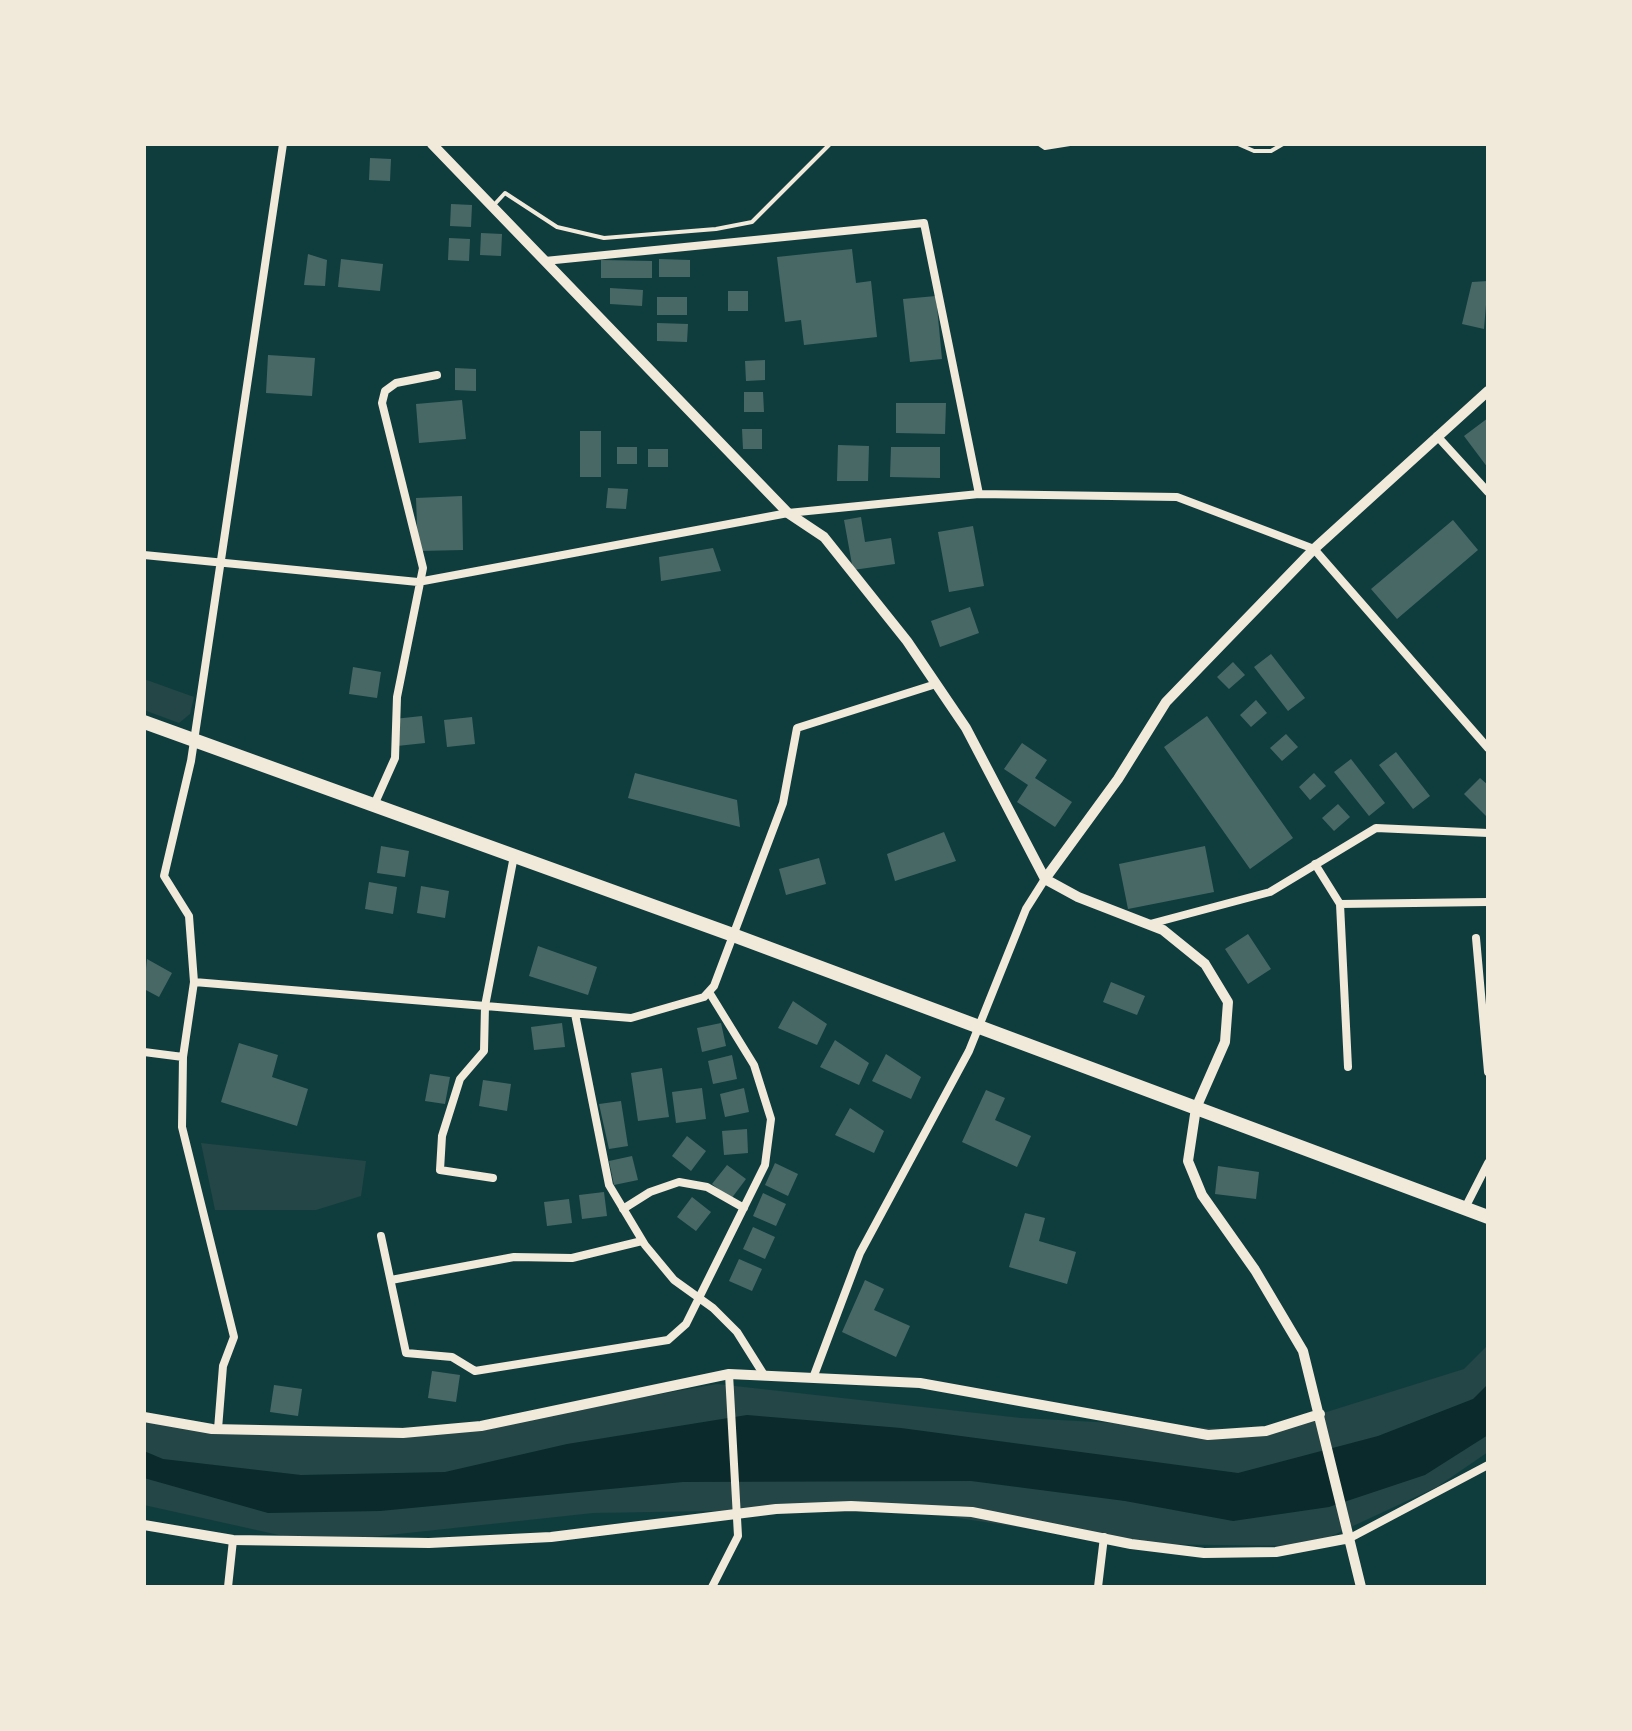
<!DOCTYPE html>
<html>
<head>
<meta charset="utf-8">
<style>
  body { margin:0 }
  #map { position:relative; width:1632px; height:1731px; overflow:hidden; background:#0f3d3e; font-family:Manrope,sans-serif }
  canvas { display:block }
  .frame { position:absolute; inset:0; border:146px solid #f1e9da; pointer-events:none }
</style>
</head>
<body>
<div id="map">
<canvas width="1632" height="1731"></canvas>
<div class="frame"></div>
</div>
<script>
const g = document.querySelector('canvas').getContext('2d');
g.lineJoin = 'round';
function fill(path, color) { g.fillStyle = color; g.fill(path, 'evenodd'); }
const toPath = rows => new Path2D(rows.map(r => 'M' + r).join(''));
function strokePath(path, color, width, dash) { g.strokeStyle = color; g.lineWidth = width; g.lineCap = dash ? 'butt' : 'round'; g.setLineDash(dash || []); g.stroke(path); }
fill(toPath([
  [144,679,194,697,190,714,179,723,144,710],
  [201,1143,366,1161,361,1196,316,1210,215,1210],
  [1488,1345,1488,1452,1437,1487,1310,1546,1131,1544,892,1508,593,1513,315,1543,144,1505,144,1422,218,1429,481,1426,717,1384,1021,1418,1266,1431,1464,1369]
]), '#244646');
fill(toPath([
  [1488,1384,1488,1435,1425,1475,1329,1507,1233,1521,1125,1501,971,1481,683,1482,380,1511,268,1513,144,1478,144,1451,163,1459,301,1475,445,1472,567,1444,747,1415,901,1428,1238,1473,1378,1436,1473,1399]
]), '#0a2a2b');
fill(toPath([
  [370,158,391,159,390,181,369,180],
  [451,204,472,205,471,227,450,226],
  [481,233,502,234,501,256,480,255],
  [449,238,470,239,469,261,448,260],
  [852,249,856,283,871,281,877,337,804,345,801,320,785,322,777,257],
  [308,254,327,260,325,286,304,285],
  [341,259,383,264,380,291,338,287],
  [659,259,690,260,690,277,659,277],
  [601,260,652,261,652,278,601,278],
  [1488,281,1484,329,1462,324,1472,282],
  [610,288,643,290,642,306,610,304],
  [728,291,748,291,748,311,728,311],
  [936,296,942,359,910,362,903,299],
  [657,297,687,297,687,315,657,315],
  [657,323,688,324,687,342,657,341],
  [268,355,315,358,312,396,266,393],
  [765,360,765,380,746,381,745,361],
  [455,368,476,369,476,391,455,390],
  [744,392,763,392,764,412,744,412],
  [462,400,466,439,419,443,416,404],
  [896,403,946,403,945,434,896,433],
  [1488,418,1488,468,1464,436],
  [742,429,762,429,762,449,743,449],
  [580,431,601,431,601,477,580,477],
  [838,445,869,446,868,481,837,481],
  [617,447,637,447,637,464,617,464],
  [891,447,940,447,940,478,890,477],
  [648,449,668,449,668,467,648,467],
  [608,488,628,489,626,509,606,508],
  [462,496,463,550,418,551,416,498],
  [861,517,865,542,891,538,895,564,853,570,844,520],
  [1453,520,1478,550,1397,619,1371,589],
  [973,526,984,586,949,592,938,532],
  [713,548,721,571,661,581,659,557],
  [970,607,979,633,940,647,931,621],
  [1271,654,1305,698,1288,711,1254,667],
  [1233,662,1245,675,1229,689,1217,677],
  [353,667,381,672,377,698,349,694],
  [1256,700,1267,713,1251,727,1240,715],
  [422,716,425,743,397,746,394,719],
  [1207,716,1293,838,1250,869,1164,747],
  [472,717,475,744,447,747,444,720],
  [1286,734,1298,747,1282,761,1270,748],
  [1022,743,1047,760,1035,778,1072,802,1055,827,1017,802,1028,785,1004,769],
  [1396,752,1430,796,1413,809,1379,765],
  [1351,759,1385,803,1369,816,1334,772],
  [635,773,737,800,740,827,628,798],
  [1314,773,1326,786,1310,800,1299,787],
  [1480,778,1488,785,1488,818,1464,794],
  [1338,804,1350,817,1334,831,1322,818],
  [944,832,956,861,895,881,887,854],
  [381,846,409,851,405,877,377,873],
  [1205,846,1214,892,1128,909,1119,864],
  [819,858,826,884,786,895,779,869],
  [369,882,397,887,393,914,365,909],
  [421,886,449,891,445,918,417,913],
  [1248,934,1271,969,1248,984,1225,949],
  [538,946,597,967,588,995,529,976],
  [147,959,172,973,159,997,144,989],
  [1111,982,1145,996,1137,1015,1103,1002],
  [793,1001,827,1024,817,1045,778,1028],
  [562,1023,565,1047,534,1050,531,1027],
  [721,1023,726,1046,702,1052,697,1028],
  [835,1040,869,1063,859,1085,820,1067],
  [239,1043,278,1055,272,1077,308,1089,297,1126,221,1102],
  [886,1054,921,1077,911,1099,872,1081],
  [732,1055,737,1079,713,1084,708,1061],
  [662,1068,669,1117,638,1121,631,1073],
  [430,1074,450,1077,445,1104,425,1101],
  [483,1080,511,1084,507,1111,479,1106],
  [702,1088,706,1119,676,1123,672,1092],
  [744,1088,749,1112,725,1117,720,1094],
  [986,1090,1005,1098,995,1120,1031,1136,1017,1167,962,1142],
  [621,1101,628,1146,609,1149,599,1104],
  [850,1108,884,1131,874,1153,835,1135],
  [747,1129,748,1153,724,1155,722,1131],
  [687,1136,706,1151,691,1171,672,1156],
  [632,1156,638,1180,614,1185,609,1161],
  [775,1163,798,1174,788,1196,765,1185],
  [727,1165,746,1179,731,1199,712,1184],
  [1218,1166,1259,1172,1256,1199,1215,1194],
  [604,1192,607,1216,582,1219,579,1195],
  [763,1193,786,1204,776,1226,753,1216],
  [692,1197,711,1212,696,1231,677,1217],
  [569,1199,572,1223,547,1226,544,1202],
  [1025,1213,1045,1218,1039,1241,1076,1252,1067,1284,1009,1267],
  [753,1227,775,1237,765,1259,743,1249],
  [739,1259,762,1269,752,1291,729,1281],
  [865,1280,884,1289,874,1310,910,1326,896,1357,842,1332],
  [432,1371,460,1375,456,1402,428,1398],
  [274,1385,302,1389,298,1416,270,1412]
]), '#486865');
strokePath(toPath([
  [1039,144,1045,148,1070,144],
  [1238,144,1254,151,1271,151,1283,144],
  [493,206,505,193,557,227,604,238,716,229,752,222,830,144]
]), '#f1e9da', 4);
strokePath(toPath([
  [545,261,924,223,979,494],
  [1437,436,1488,492],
  [144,555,418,582,788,513,979,494,1177,497,1314,549,1488,748],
  [374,805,395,758,397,697,423,568,382,403,385,391,396,383,437,375],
  [1315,864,1340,904,1488,902],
  [1340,904,1348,1067],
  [1150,924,1270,892,1376,828,1488,833],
  [1476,938,1488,1072],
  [194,982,631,1018,704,997,714,986,783,803,797,728,936,684],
  [575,1014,609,1185,645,1245,674,1280,713,1308,737,1332,764,1375],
  [144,1052,183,1057],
  [493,1178,440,1170,442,1136,460,1079,484,1051,485,1006,514,856],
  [1465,1208,1488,1163],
  [623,1209,650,1192,679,1182,707,1187,744,1208],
  [381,1236,406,1353,452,1357,475,1371,668,1340,686,1324,765,1165,771,1119,754,1065,709,992],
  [391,1280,514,1257,572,1258,642,1241],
  [813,1378,860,1253,969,1051,1026,909,1045,879],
  [218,1429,223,1366,234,1337,182,1127,183,1057,194,982,189,916,164,876,191,761,283,144],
  [1350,1538,1488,1465],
  [228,1587,233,1540],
  [712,1587,738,1536,729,1374],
  [1098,1587,1104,1537]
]), '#f1e9da', 8);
strokePath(toPath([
  [432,144,788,513,824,537,907,641,966,728,1045,879,1078,897,1163,930,1205,964,1228,1002,1225,1042,1196,1108,1188,1161,1202,1195,1255,1270,1303,1351,1361,1587],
  [1045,879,1118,779,1166,702,1314,549,1488,391],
  [144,1417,212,1429,403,1433,481,1426,729,1374,920,1383,1208,1435,1266,1431,1320,1414],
  [144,1525,233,1540,429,1543,551,1537,776,1509,851,1506,972,1512,1131,1544,1204,1553,1276,1552,1350,1538]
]), '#f1e9da', 10);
strokePath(toPath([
  [144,722,733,935,1488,1217]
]), '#f1e9da', 14);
</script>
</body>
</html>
